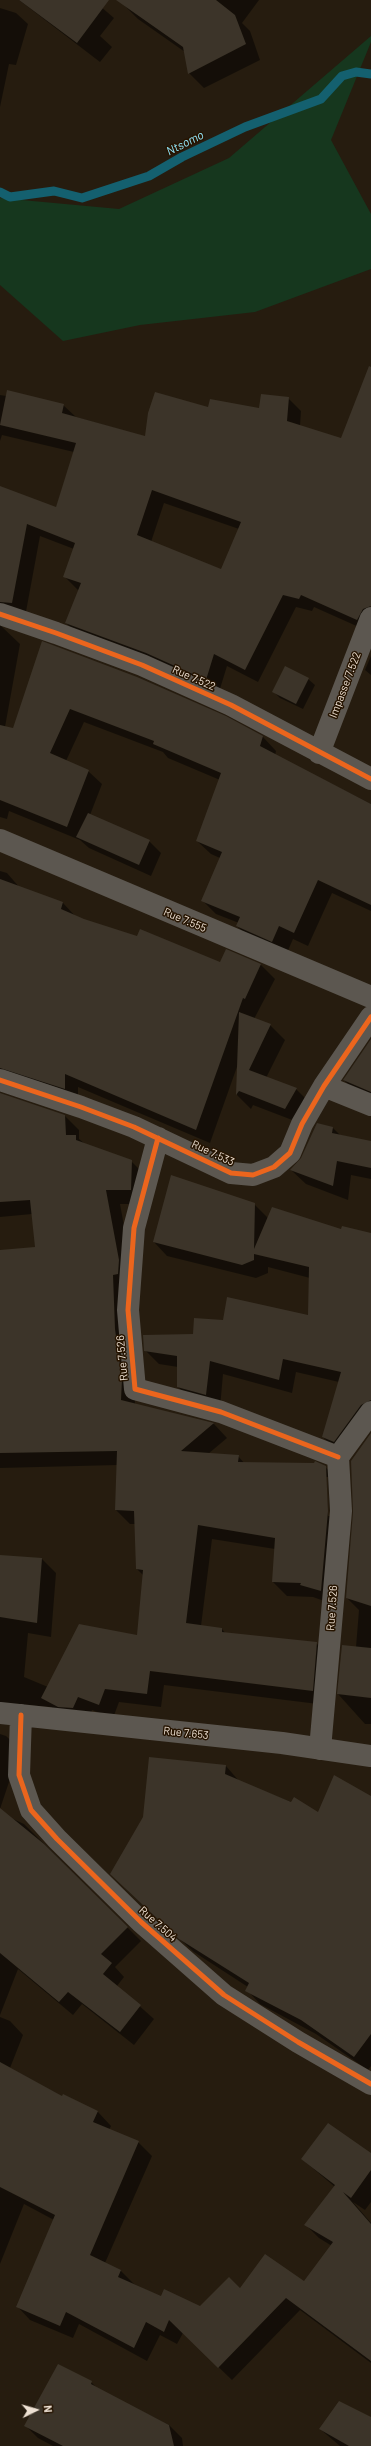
<!DOCTYPE html>
<html>
<head>
<meta charset="utf-8">
<style>
  body { margin:0 }
  #map { position:relative; width:371px; height:2446px; overflow:hidden; background:#261c0f; font-family:Barlow,sans-serif }
  canvas { display:block }
  .north { position:absolute; left:16px; top:2390px; width:40px; height:40px; -webkit-text-stroke:3px #261400; paint-order:stroke; rotate:85deg; font-size:11px; font-weight:700; line-height:16px; text-align:center; color:#ede0d2 }
  .north::after { content:''; display:block; margin:auto; width:14px; height:18px; background:#ede0d2; clip-path:polygon(50% 0,100% 100%,50% 72%,0 100%) }
</style>
</head>
<body>
<div id="map">
<canvas width="371" height="2446"></canvas>
<div class="north">N</div>
</div>
<script>
const g = document.querySelector('canvas').getContext('2d');
g.lineJoin = 'round';
function fill(path, color) { g.fillStyle = color; g.fill(path, 'evenodd'); }
const toPath = rows => new Path2D(rows.map(r => 'M' + r).join(''));
function strokePath(path, color, width, dash) { g.strokeStyle = color; g.lineWidth = width; g.lineCap = dash ? 'butt' : 'round'; g.setLineDash(dash || []); g.stroke(path); }
function write(font, color, halo, rows, align = 'center') {
  g.font = font + ' Barlow,sans-serif'; g.lineWidth = 3; g.setLineDash([]); g.textBaseline = 'middle'; g.strokeStyle = halo; g.fillStyle = color; for (const [text, x, y, turn = 0] of rows) {
    g.save(); g.translate(x, y); g.rotate((+turn || 0) * Math.PI / 180); g.textAlign = isNaN(turn) ? turn : align; if (halo) g.strokeText(text, 0, 0); g.fillText(text, 0, 0); g.restore();
  }
}
fill(toPath([
  [371,36,371,42,331,140,371,214,371,269,255,312,140,325,63,341,0,285,0,198,119,209,229,158]
]), '#16371e');
fill(toPath([
  [19,0,93,0,114,18,100,36,112,47,100,62],
  [126,0,259,0,242,23,250,31,260,60,204,88,189,73,185,52,138,19,123,4],
  [0,8,16,13,28,24,16,65,9,64,0,107],
  [371,383,370,632,314,607,312,611,296,607,258,682,227,666,219,692,79,635,66,623,79,591,65,577,74,549,40,536,25,617,0,616,0,487,56,508,74,452,2,435,0,441,0,395,63,405,76,417,146,437,209,409,260,409,288,398,301,411,300,426,342,440],
  [164,503,239,529,222,570,151,542],
  [0,625,20,644,5,727,13,729,42,643,263,737,276,751,275,755,371,804,371,911,332,893,308,946,293,939,286,955,251,940,237,926,239,923,216,914,202,900,220,858,211,854,197,841,220,780,168,758,163,752,84,722,66,761,88,771,102,784,90,815,149,841,161,853,151,876,89,848,80,840,9,811,7,819,0,817],
  [371,656,371,675,365,670],
  [308,679,315,685,303,709,280,698,273,691],
  [0,871,7,873,20,888,63,903,77,918,220,963,226,950,261,965,275,979,254,1019,270,1025,285,1040,266,1078,296,1089,311,1104,300,1123,253,1105,251,1109,237,1095,238,1064,210,1143,78,1087,78,1101,0,1087],
  [371,1045,371,1100,358,1094,344,1080],
  [0,1094,65,1116,79,1130,79,1139,85,1144,131,1161,145,1175,145,1204,120,1204,133,1275,135,1405,214,1424,227,1438,208,1454,238,1456,245,1464,325,1467,340,1481,335,1605,313,1597,287,1596,273,1582,275,1549,212,1539,201,1626,222,1629,226,1634,316,1643,331,1657,326,1705,164,1685,161,1707,119,1702,113,1718,92,1710,88,1722,57,1712,51,1707,0,1703,0,1556,42,1559,56,1573,51,1637,28,1633,24,1677,48,1687,138,1637,143,1575,137,1569,136,1524,130,1524,116,1510,118,1465,0,1468,0,1251,36,1248,32,1214,0,1217],
  [326,1477,328,1477,330,1516,328,1516],
  [333,1128,340,1135,371,1142,371,1179,351,1175,348,1200,306,1184,291,1170],
  [254,1204,268,1218,371,1234,371,1423,337,1451,323,1437,339,1382,296,1372,292,1393,223,1374,220,1408,192,1401,178,1387,178,1367,159,1364,145,1350,194,1335,224,1321,309,1316,310,1278,268,1267,268,1273,256,1278,167,1256,154,1242],
  [371,1435,371,1724,365,1724,338,1694,356,1647,359,1610,347,1598],
  [0,1734,6,1736,20,1749,0,1809],
  [226,1766,239,1781,318,1813,371,1797,371,2066,368,2070,316,2034,260,2004,247,1990,248,1987,194,1952,125,1888],
  [0,1813,24,1824,141,1941,115,1967,124,1977,117,1986,154,2019,134,2045,82,2004,73,2015,18,1969,0,2015],
  [0,2017,10,2021,23,2035,10,2068,63,2097,64,2095,98,2112,111,2126,109,2130,138,2142,152,2156,105,2263,121,2271,134,2284,161,2297,200,2307,240,2290,304,2283,332,2246,319,2238,306,2225,335,2187,302,2159,371,2154,371,2202,365,2210,353,2202,371,2223,371,2363,300,2310,232,2380,183,2333,177,2344,160,2335,147,2361,79,2324,73,2338,30,2320,17,2306,54,2220,24,2204,0,2264],
  [91,2382,98,2389,169,2425,182,2438,183,2446,53,2446,38,2438,26,2426],
  [371,2418,371,2446,340,2446,320,2429]
]), '#0007');
strokePath(toPath([
  [0,192,10,197,54,191,82,198,149,176,182,157,245,127,321,99,342,76,356,72,371,74]
]), '#14606f', 9);
fill(toPath([
  [19,0,109,0,77,43],
  [116,0,216,0,235,15,246,44,188,74,183,47],
  [369,366,371,367,371,606,363,609,357,620,301,595,299,599,283,595,245,670,214,654,206,680,146,653,65,623,81,583,63,577,75,543,27,524,12,603,0,602,0,486,56,507,76,443,0,425,7,390,64,404,62,413,145,436,148,413,155,392,208,407,210,399,259,408,261,394,289,397,287,421,341,438],
  [152,490,241,522,221,569,137,535],
  [42,641,137,677,226,716,263,736,260,746,371,804,371,905,318,880,294,933,279,926,272,942,236,926,240,917,201,901,222,852,196,841,221,773,153,744,154,741,70,709,50,753,89,770,67,827,0,800,0,725,13,728],
  [285,666,309,678,296,704,272,692],
  [88,813,150,840,139,865,76,837],
  [0,879,63,902,61,909,84,919,137,936,140,929,220,962,226,949,261,964,245,999,243,998,196,1130,65,1074,65,1089,0,1068],
  [239,1012,271,1024,249,1070,297,1088,285,1109,239,1091,236,1095],
  [371,1039,371,1092,343,1080],
  [0,1093,65,1115,66,1135,76,1135,76,1140,132,1160,131,1190,106,1190,119,1260,118,1274,113,1275,115,1329,122,1379,121,1400,214,1423,181,1451,239,1455,238,1462,314,1463,315,1461,326,1466,328,1511,321,1591,300,1585,301,1583,272,1582,275,1538,198,1525,186,1623,222,1628,222,1632,317,1642,313,1691,150,1671,147,1694,105,1689,99,1705,78,1697,73,1708,58,1707,41,1698,79,1624,137,1635,143,1570,136,1569,134,1511,115,1510,117,1451,0,1453,0,1250,35,1247,30,1200,0,1202],
  [317,1123,333,1127,332,1133,371,1141,371,1168,337,1161,333,1186,290,1170,301,1158],
  [171,1175,255,1203,254,1249,272,1207,341,1229,342,1226,371,1233,371,1400,361,1405,334,1442,322,1437,341,1372,283,1359,279,1380,210,1361,206,1395,177,1387,177,1356,144,1351,143,1335,193,1334,194,1318,223,1320,227,1297,308,1315,309,1267,254,1254,254,1260,242,1265,153,1242],
  [371,1433,371,1606,346,1598,353,1512,351,1461],
  [0,1555,42,1558,37,1623,0,1617],
  [342,1645,371,1648,371,1698,337,1694],
  [149,1757,226,1765,225,1774,291,1802,294,1797,318,1812,334,1775,371,1796,371,2034,354,2057,301,2020,245,1991,249,1983,179,1939,110,1874,143,1817],
  [0,1808,44,1844,128,1927,101,1954,112,1963,103,1974,141,2005,120,2032,68,1992,59,2002,0,1953],
  [0,2062,62,2096,63,2094,98,2111,93,2122,139,2141,90,2255,121,2270,118,2277,161,2296,164,2289,200,2306,229,2277,240,2288,265,2254,304,2281,333,2242,304,2225,335,2185,301,2159,328,2123,371,2153,371,2170,351,2198,343,2192,371,2224,371,2361,286,2298,218,2368,169,2320,164,2332,146,2322,134,2348,66,2312,60,2326,16,2307,55,2215,0,2187],
  [58,2364,92,2381,91,2384,169,2425,174,2446,63,2446,24,2426],
  [339,2401,371,2417,371,2446,349,2446,319,2429]
]), '#3c3429');
strokePath(toPath([
  [0,614,56,633,142,665,231,705,371,779],
  [319,753,371,618],
  [0,840,371,997],
  [0,1080,81,1107,134,1127,231,1173,253,1175,274,1167,290,1153,302,1124,324,1086,371,1017],
  [324,1086,371,1105],
  [158,1138,134,1228,128,1310,135,1389,221,1412,338,1457],
  [338,1457,371,1412],
  [0,1713,282,1743,371,1756],
  [21,1715,19,1775,31,1810,57,1839,141,1922,224,1995,298,2042,371,2084],
  [320,1749,341,1511,338,1457]
]), '#5c5750', 22);
strokePath(toPath([
  [0,614,56,633,142,665,231,705,371,779],
  [0,1080,81,1107,134,1127,231,1173,253,1175,274,1167,290,1153,302,1124,324,1086,371,1017],
  [158,1138,134,1228,128,1310,135,1389,221,1412,338,1457],
  [21,1715,19,1775,31,1810,57,1839,141,1922,224,1995,298,2042,371,2084]
]), '#eb651d', 5);
write('11px', '#ede0d2', '#261400', [
  ["Rue 7.522",194,678,24],
  ["Impasse/7.522",345,685,-69],
  ["Rue 7.555",185,920,23],
  ["Rue 7.533",213,1153,25],
  ["Rue 7.526",122,1358,-95],
  ["Rue 7.526",332,1608,-86],
  ["Rue 7.653",186,1733,6],
  ["Rue 7.504",158,1924,42]
]);
write('italic 12px', '#94e9fd', '#261400', [
  ["Ntsomo",185,143,-27]
]);
</script>
</body>
</html>
